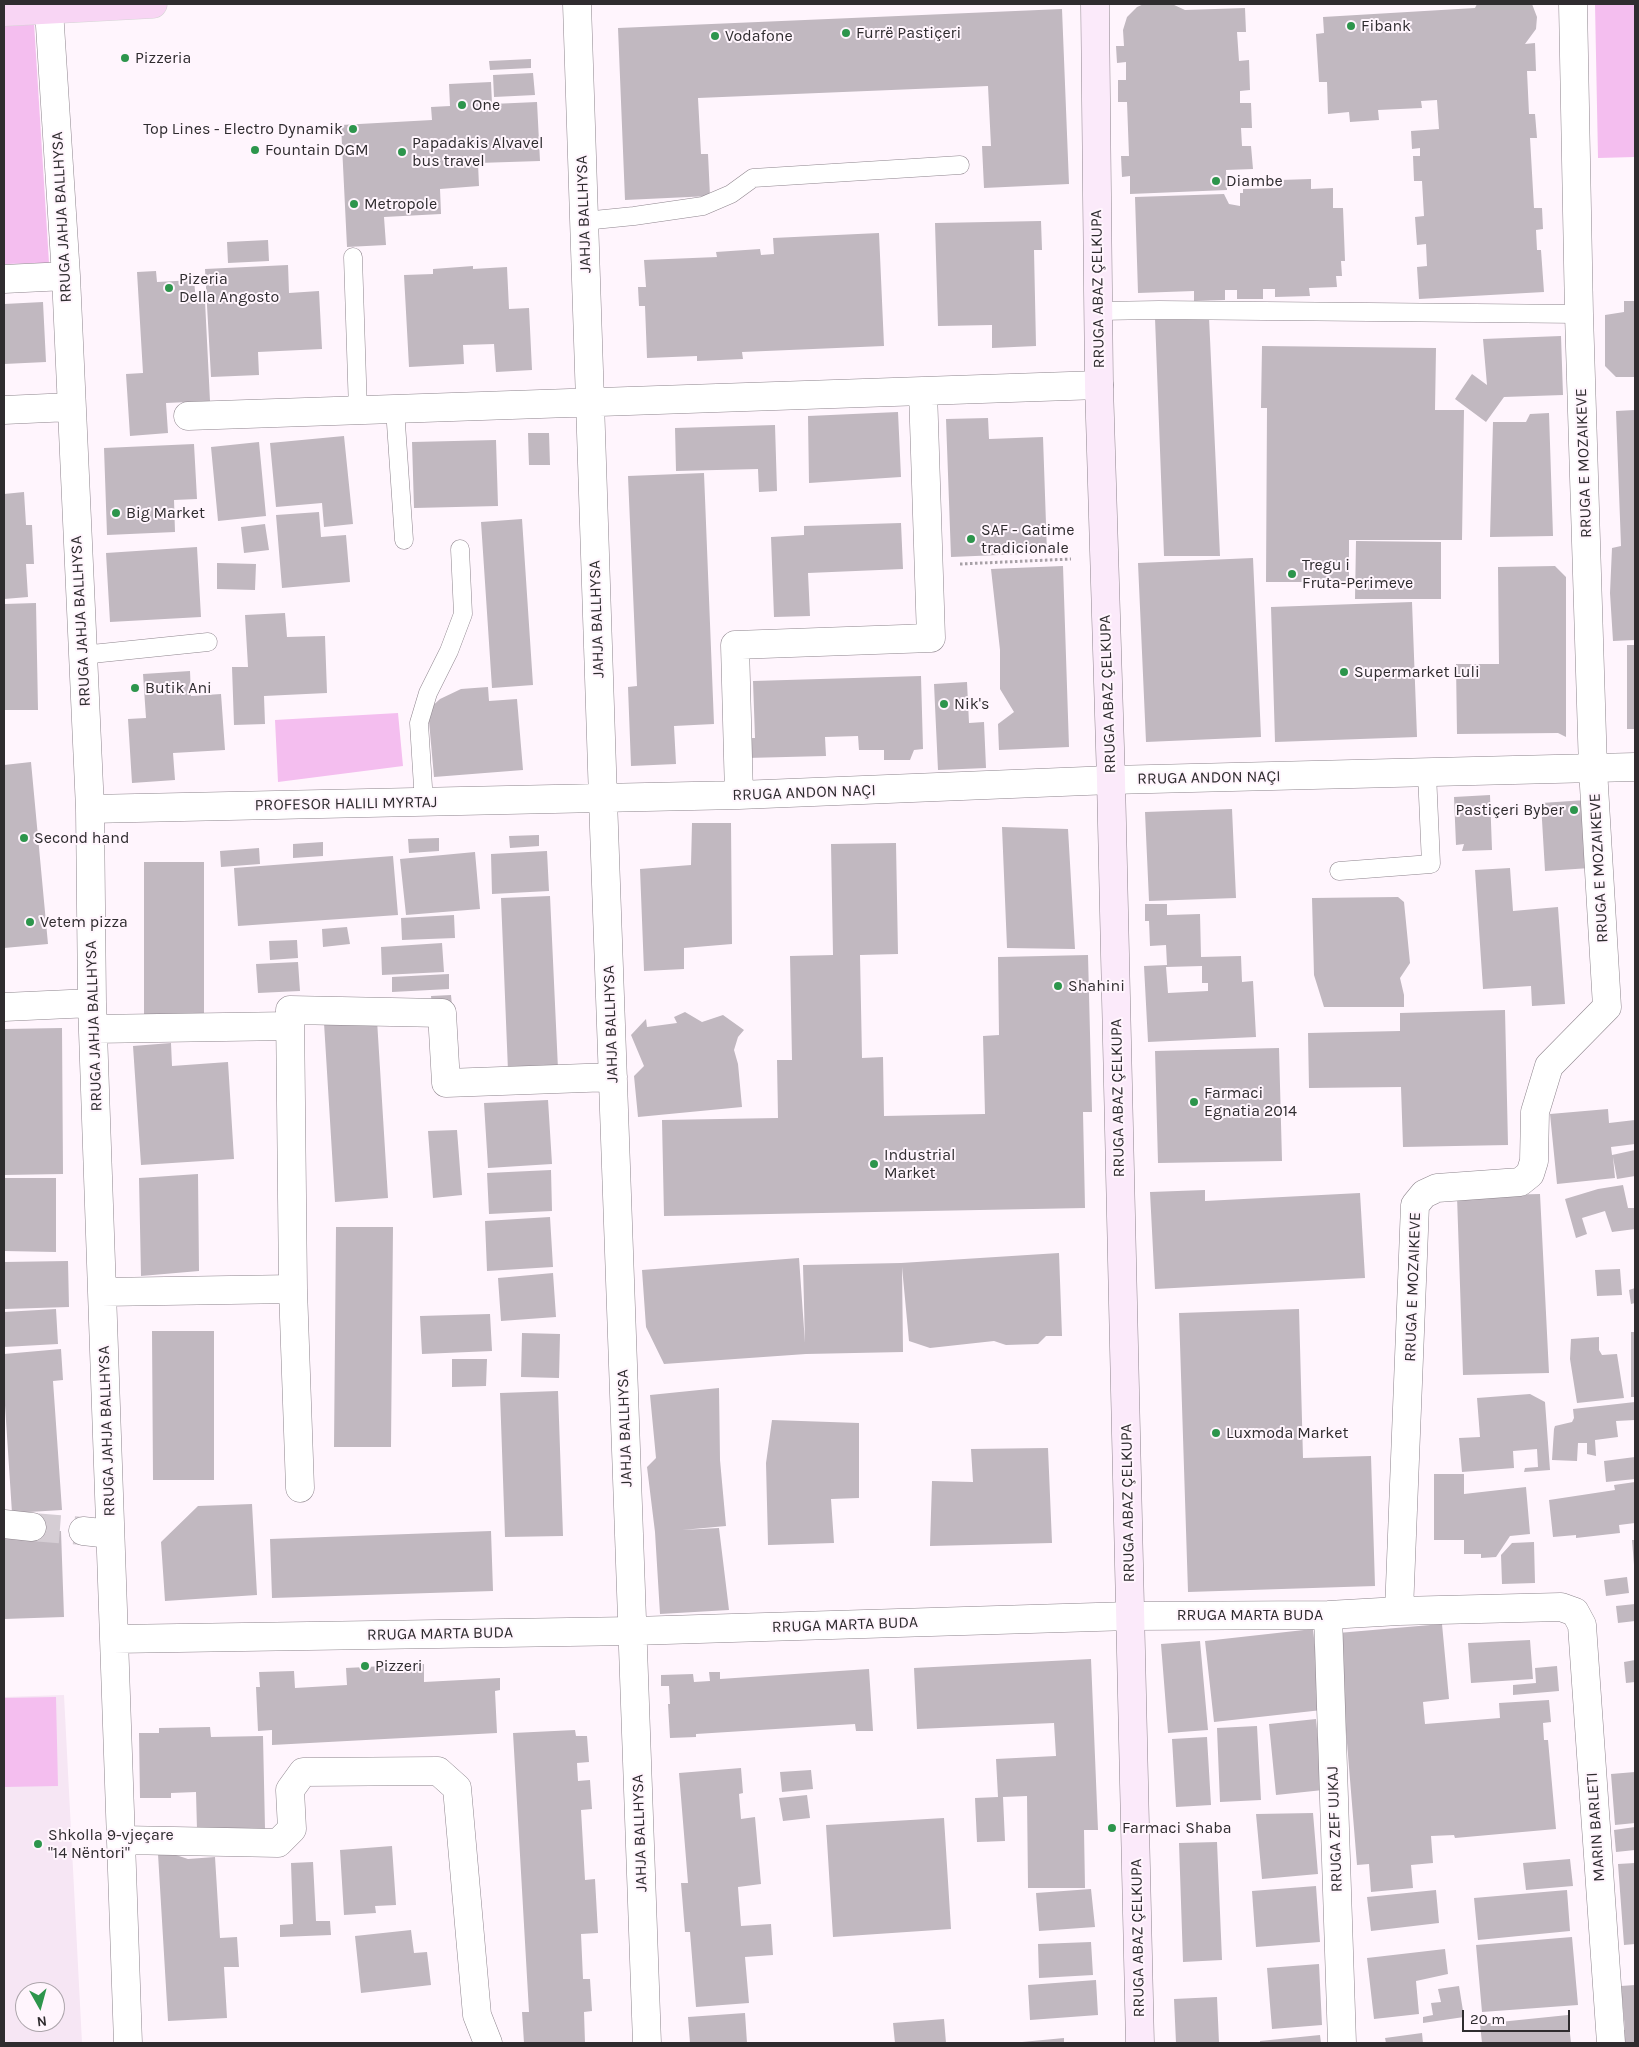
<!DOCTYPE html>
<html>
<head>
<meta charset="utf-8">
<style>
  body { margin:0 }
  #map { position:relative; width:1639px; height:2047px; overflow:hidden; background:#fff5fd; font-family:Karla,sans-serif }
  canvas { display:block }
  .frame { position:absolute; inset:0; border:5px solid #2f2c2f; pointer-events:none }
  .north { position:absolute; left:15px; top:1982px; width:50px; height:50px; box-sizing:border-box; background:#fff5fd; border:1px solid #aca5ab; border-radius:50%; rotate:173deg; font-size:14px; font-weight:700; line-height:20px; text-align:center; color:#2f2c2f }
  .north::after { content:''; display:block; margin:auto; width:18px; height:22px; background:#2d954c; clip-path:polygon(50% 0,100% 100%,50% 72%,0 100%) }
  .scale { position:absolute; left:1462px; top:2010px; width:108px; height:22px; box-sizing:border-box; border:2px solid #2f2c2f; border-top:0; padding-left:6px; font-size:15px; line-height:18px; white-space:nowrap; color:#2f2c2f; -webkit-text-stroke:4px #fff5fd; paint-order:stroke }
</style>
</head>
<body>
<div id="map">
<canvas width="1639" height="2047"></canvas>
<div class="frame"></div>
<div class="north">N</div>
<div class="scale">20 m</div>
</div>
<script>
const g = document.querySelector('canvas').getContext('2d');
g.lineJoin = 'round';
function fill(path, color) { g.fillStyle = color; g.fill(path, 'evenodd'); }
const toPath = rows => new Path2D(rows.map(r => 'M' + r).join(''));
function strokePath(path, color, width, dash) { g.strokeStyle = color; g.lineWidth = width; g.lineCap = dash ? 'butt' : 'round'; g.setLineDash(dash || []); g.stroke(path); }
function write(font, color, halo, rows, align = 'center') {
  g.font = font + ' Karla,sans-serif'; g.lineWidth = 4; g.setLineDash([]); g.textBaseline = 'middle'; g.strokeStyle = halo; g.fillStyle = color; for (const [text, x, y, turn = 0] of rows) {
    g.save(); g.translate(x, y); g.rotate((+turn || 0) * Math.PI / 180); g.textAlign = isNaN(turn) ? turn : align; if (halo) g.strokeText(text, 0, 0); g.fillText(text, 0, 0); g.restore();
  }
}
fill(toPath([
  [64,1695,82,2043,4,2043,4,1697],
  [25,1992,55,1992,55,2022,25,2022]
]), '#f6e6f4');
fill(toPath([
  [1595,4,1635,4,1635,157,1598,158],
  [34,23,49,263,4,264,4,24],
  [398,713,403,766,278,782,275,720],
  [56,1697,58,1786,4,1787,4,1698]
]), '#f4beef');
fill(toPath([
  [1144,4,1172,4,1185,10,1245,8,1246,32,1237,32,1239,61,1249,60,1250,90,1240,91,1240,103,1251,103,1252,128,1241,128,1242,146,1251,146,1253,169,1226,170,1227,190,1130,194,1130,176,1122,177,1121,156,1129,156,1127,102,1118,102,1118,80,1126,80,1126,62,1117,63,1116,46,1124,46,1123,30,1127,17,1137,7],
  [1477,4,1532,4,1537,17,1536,29,1525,44,1535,43,1536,71,1527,71,1529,114,1535,114,1537,138,1530,138,1534,208,1542,208,1543,229,1536,230,1537,250,1541,250,1544,292,1419,299,1417,267,1427,266,1426,244,1417,245,1415,217,1424,216,1422,181,1414,181,1413,156,1420,156,1420,148,1412,149,1411,131,1439,129,1437,100,1421,101,1422,108,1378,110,1379,120,1350,122,1349,112,1328,114,1327,82,1319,82,1316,34,1324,33,1323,17,1475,8],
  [1062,9,1069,184,984,188,982,146,991,146,988,86,698,98,701,154,708,154,710,196,625,200,618,28],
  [531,59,531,68,490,70,489,61],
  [533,73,535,95,494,97,493,75],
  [491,82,492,104,537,102,540,161,478,163,479,186,440,189,441,214,384,217,386,245,347,247,341,125,432,120,431,107,450,106,449,84],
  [1311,179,1311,189,1333,188,1333,208,1343,208,1345,261,1341,261,1342,276,1336,276,1337,287,1309,288,1310,296,1275,297,1275,289,1263,289,1263,299,1237,299,1237,290,1225,290,1225,300,1194,301,1194,291,1138,293,1135,197,1224,194,1229,204,1240,206,1240,193,1243,193,1243,189,1280,188,1280,180],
  [1041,221,1042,250,1034,250,1036,346,992,348,992,325,938,326,935,223],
  [879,233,884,346,742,352,743,359,697,361,697,356,647,358,645,306,639,306,638,287,646,287,644,260,717,257,716,252,760,249,761,255,774,254,773,238],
  [268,240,269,261,228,263,227,242],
  [288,265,289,293,319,291,322,349,258,352,259,375,211,377,205,269],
  [473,266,473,269,507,267,509,309,529,308,532,370,496,372,494,344,463,345,464,364,409,367,404,275,433,274,433,269],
  [156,271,157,282,194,280,196,302,205,301,210,401,166,403,168,433,130,436,126,374,143,373,137,272],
  [1624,301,1635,301,1635,377,1616,377,1605,366,1605,315,1624,312],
  [43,302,46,362,4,364,4,304],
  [1209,317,1220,556,1164,556,1155,318],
  [1561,336,1563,395,1504,397,1486,422,1455,399,1472,374,1487,385,1483,339],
  [1262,346,1436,348,1435,410,1464,410,1462,540,1349,540,1349,582,1266,582,1267,408,1261,408],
  [1635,410,1635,640,1613,641,1610,593,1612,548,1621,546,1616,411],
  [898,412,901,477,809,483,808,416],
  [1549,413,1553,536,1490,537,1493,422,1526,422,1530,414],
  [988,418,989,439,1043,437,1047,553,951,557,946,419],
  [775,425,777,491,759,492,758,469,676,471,675,428],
  [528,433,549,433,550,465,529,465],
  [344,436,353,524,324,527,322,503,276,507,270,443],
  [496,440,498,506,414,508,412,442],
  [259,442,266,516,218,521,211,447],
  [194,444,197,499,174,500,175,532,107,535,104,448],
  [704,473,714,724,674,726,676,764,631,766,628,687,637,686,628,476],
  [24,492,26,525,32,525,34,564,26,564,28,597,4,599,4,494],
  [319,512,321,537,346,535,350,582,282,588,276,515],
  [522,519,533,685,492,688,481,522],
  [901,523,903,569,808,573,810,616,774,617,771,537,804,535,804,526],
  [265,524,269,550,244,553,241,527],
  [1356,541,1441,542,1441,599,1355,599],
  [197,547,201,617,110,622,106,553],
  [1253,558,1261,737,1146,742,1138,563],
  [217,563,256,564,255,590,217,589],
  [1063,566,1069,747,999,750,998,724,1014,712,1000,689,1000,650,991,569],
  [1555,566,1566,577,1566,737,1558,733,1457,734,1456,664,1499,664,1498,567],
  [1412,602,1417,737,1275,742,1271,607],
  [36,603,38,710,4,710,4,604],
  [285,613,287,637,325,636,327,693,264,696,265,724,234,725,232,667,248,667,245,615],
  [1627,645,1635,645,1635,729,1627,729],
  [190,671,191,696,221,694,225,750,173,753,175,780,132,783,128,719,146,718,143,674],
  [921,676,923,749,914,750,910,760,884,760,884,750,859,750,858,736,825,737,826,756,746,758,745,738,755,738,753,681],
  [967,682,969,723,984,722,986,768,938,770,934,684],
  [488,687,489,701,517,699,523,770,434,777,428,710,440,699,461,689],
  [31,762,48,944,4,948,4,765],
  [1490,795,1492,850,1462,851,1464,844,1456,845,1454,797],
  [1586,800,1590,868,1545,871,1541,803],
  [1232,809,1236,898,1149,901,1145,812],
  [692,823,731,823,732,944,684,948,684,969,644,971,640,869,691,865],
  [1002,827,1068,829,1075,949,1007,948],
  [539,835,539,846,510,848,509,836],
  [439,838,439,851,409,853,408,839],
  [323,842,323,856,293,858,293,844],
  [896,843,898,954,860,955,862,1058,883,1057,884,1116,985,1114,983,1036,999,1035,998,957,1088,955,1092,1112,1083,1112,1085,1208,664,1216,662,1120,778,1118,777,1060,792,1060,790,956,833,955,831,844],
  [259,848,260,864,221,867,220,851],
  [547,851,549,891,492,894,491,854],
  [475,852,480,909,406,915,400,859],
  [393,856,398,915,238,926,234,868],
  [144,862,204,862,204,1014,144,1014],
  [1510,868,1513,911,1558,907,1565,1004,1532,1006,1531,986,1483,989,1475,870],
  [550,896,558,1069,508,1071,501,898],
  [1398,897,1404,902,1410,963,1400,978,1404,995,1404,1007,1324,1007,1314,975,1312,898],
  [1145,904,1167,904,1167,915,1200,914,1201,957,1241,956,1242,982,1253,981,1256,1037,1148,1042,1144,966,1167,965,1166,945,1150,946,1149,921,1145,921],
  [1202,966,1202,983,1208,983,1208,991,1168,993,1166,967],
  [454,915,455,938,402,940,401,918],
  [347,927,350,944,323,947,322,929],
  [297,940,298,958,270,960,269,941],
  [442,943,444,972,382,975,381,947],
  [298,962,300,991,258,993,256,964],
  [449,974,449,989,392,992,392,977],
  [451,995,452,1006,432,1007,431,996],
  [1505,1010,1508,1145,1403,1147,1401,1087,1309,1088,1308,1033,1400,1031,1400,1013],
  [685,1012,702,1022,723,1015,744,1030,738,1037,734,1050,738,1064,742,1107,638,1117,634,1076,644,1066,631,1035,646,1019,647,1027,677,1023,674,1017],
  [377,1020,388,1198,335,1202,324,1023],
  [62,1028,63,1174,4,1175,4,1029],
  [171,1043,172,1066,228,1062,234,1159,141,1165,133,1046],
  [1279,1048,1282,1161,1158,1163,1155,1051],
  [548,1100,552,1164,488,1168,484,1103],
  [1608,1109,1609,1123,1635,1120,1635,1144,1611,1147,1612,1155,1635,1150,1635,1176,1617,1179,1613,1157,1615,1178,1557,1184,1550,1114],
  [457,1130,462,1195,433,1198,428,1131],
  [551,1170,552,1211,489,1214,487,1173],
  [198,1174,199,1271,141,1276,139,1178],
  [4,1178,56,1178,56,1252,4,1251],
  [1623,1185,1628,1208,1635,1208,1635,1229,1612,1232,1605,1211,1582,1218,1587,1234,1576,1238,1565,1199,1598,1189],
  [1205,1190,1205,1201,1360,1193,1365,1278,1155,1289,1150,1192],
  [1540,1194,1549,1373,1463,1375,1457,1196],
  [550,1217,553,1267,487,1271,485,1221],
  [336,1227,393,1227,391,1447,334,1447],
  [1059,1253,1062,1336,1046,1336,1038,1344,1006,1345,994,1341,930,1348,909,1341,902,1267,903,1352,806,1354,664,1364,646,1327,642,1270,799,1258,805,1343,803,1265,901,1263],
  [68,1261,69,1307,4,1309,4,1262],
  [1620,1269,1622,1295,1597,1296,1595,1270],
  [553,1273,556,1317,501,1321,498,1278],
  [1635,1288,1635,1303,1631,1304,1629,1290],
  [56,1309,58,1344,4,1347,4,1312],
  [1299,1309,1303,1458,1371,1456,1375,1586,1188,1592,1179,1313],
  [490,1314,492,1351,422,1354,420,1316],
  [152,1331,214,1331,214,1480,153,1480],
  [1631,1332,1635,1332,1635,1397,1631,1397],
  [522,1333,560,1334,559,1378,521,1377],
  [1599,1337,1599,1350,1602,1355,1617,1354,1624,1398,1577,1403,1570,1359,1571,1339],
  [61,1349,63,1380,53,1381,62,1510,12,1513,4,1390,4,1354],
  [452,1359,487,1359,486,1386,452,1387],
  [719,1388,720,1460,726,1526,682,1530,719,1528,729,1610,660,1614,655,1532,647,1467,656,1458,650,1395],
  [558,1391,563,1536,505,1537,500,1393],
  [1530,1394,1545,1402,1550,1470,1524,1472,1525,1468,1538,1467,1537,1449,1513,1451,1514,1468,1462,1472,1459,1438,1480,1437,1477,1398],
  [1635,1402,1635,1420,1616,1421,1618,1437,1595,1440,1596,1456,1587,1454,1587,1443,1578,1443,1577,1461,1552,1460,1554,1429,1555,1426,1572,1422,1574,1418,1573,1409],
  [772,1420,859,1423,859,1498,831,1499,834,1543,768,1545,766,1463],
  [1048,1448,1052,1543,930,1546,932,1481,973,1482,971,1449],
  [1635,1457,1635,1479,1606,1482,1604,1461],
  [1434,1474,1464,1474,1464,1494,1526,1487,1530,1534,1510,1536,1496,1557,1481,1558,1481,1554,1464,1554,1464,1540,1434,1540],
  [1635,1482,1635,1523,1619,1525,1620,1533,1576,1538,1576,1535,1553,1537,1549,1500,1615,1490,1614,1485],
  [252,1504,257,1595,165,1601,161,1542,198,1506],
  [61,1531,64,1617,4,1619,4,1533],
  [491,1531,493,1591,272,1598,270,1539],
  [1632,1540,1635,1540,1635,1565,1634,1565],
  [1534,1542,1535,1583,1502,1584,1501,1555,1512,1543],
  [1627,1577,1629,1593,1606,1596,1604,1580],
  [1635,1604,1635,1621,1618,1623,1616,1606],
  [1442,1624,1449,1699,1423,1702,1425,1724,1500,1718,1499,1703,1549,1700,1551,1722,1543,1723,1544,1740,1548,1740,1556,1829,1455,1838,1454,1835,1431,1836,1433,1863,1411,1865,1413,1888,1371,1892,1369,1864,1357,1865,1338,1633],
  [1313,1629,1322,1710,1214,1722,1205,1641],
  [1530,1640,1533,1679,1471,1683,1468,1643],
  [1200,1641,1208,1730,1168,1733,1161,1644],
  [1091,1659,1098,1830,1084,1830,1085,1888,1028,1888,1027,1796,1003,1797,1005,1841,977,1842,975,1798,998,1797,996,1759,1056,1756,1054,1723,917,1729,914,1668],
  [1635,1660,1635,1682,1626,1683,1624,1662],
  [424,1664,424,1682,500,1678,500,1690,495,1691,497,1733,272,1745,272,1730,258,1731,256,1687,260,1687,259,1672,294,1671,295,1688,347,1685,346,1668],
  [1557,1666,1559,1691,1513,1695,1513,1685,1536,1683,1535,1668],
  [869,1669,873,1731,856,1731,855,1724,696,1734,696,1737,670,1738,668,1704,670,1704,669,1686,661,1686,661,1675,693,1674,694,1682,710,1681,709,1672,720,1672,720,1679],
  [1316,1719,1323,1790,1276,1795,1269,1724],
  [1257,1726,1261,1800,1220,1802,1217,1728],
  [210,1727,211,1737,263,1736,265,1829,197,1830,196,1792,171,1793,171,1798,140,1798,139,1733,159,1733,159,1728],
  [575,1730,576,1736,587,1736,589,1762,577,1763,578,1781,590,1780,592,1809,581,1810,585,1880,595,1879,598,1933,581,1934,583,1979,590,1979,592,2011,584,2012,585,2043,524,2043,522,2012,529,2012,513,1733],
  [1207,1737,1211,1805,1176,1807,1172,1739],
  [741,1768,743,1793,739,1794,741,1819,755,1817,761,1884,738,1887,741,1926,771,1924,773,1955,745,1957,749,2003,696,2007,690,1932,685,1932,681,1883,688,1883,679,1773],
  [811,1770,813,1789,782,1792,780,1772],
  [1635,1772,1635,1823,1615,1825,1611,1774],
  [807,1795,810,1818,783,1821,779,1798],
  [1313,1813,1318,1874,1262,1879,1256,1814],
  [944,1818,951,1929,833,1937,826,1825],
  [1635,1827,1635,1850,1616,1852,1614,1830],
  [1217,1842,1222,1960,1183,1962,1179,1843],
  [392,1846,396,1905,375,1906,376,1913,344,1915,340,1850],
  [158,1854,173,1854,188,1859,215,1857,220,1938,237,1937,239,1967,224,1967,227,2018,168,2021],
  [1570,1859,1573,1886,1526,1890,1523,1863],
  [313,1862,316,1921,330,1921,331,1935,280,1937,280,1925,293,1924,291,1863],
  [1635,1863,1635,1944,1624,1945,1618,1864],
  [1316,1886,1320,1942,1256,1947,1252,1891],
  [1091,1889,1095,1927,1039,1931,1036,1893],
  [1436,1890,1439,1923,1371,1931,1367,1897],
  [1567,1890,1570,1931,1478,1940,1474,1898],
  [411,1930,414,1953,427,1952,431,1985,361,1993,355,1936],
  [1572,1937,1578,2005,1482,2012,1476,1945],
  [1091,1942,1093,1975,1039,1978,1038,1944],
  [1445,1949,1448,1974,1416,1981,1419,2014,1374,2019,1367,1958],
  [1319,1964,1322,2025,1272,2029,1267,1968],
  [1096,1980,1098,2015,1030,2020,1028,1985],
  [1635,1985,1635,2043,1620,2043,1619,2030,1625,2030,1621,1986],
  [1459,1986,1464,2017,1423,2023,1423,2017,1433,2015,1431,2003,1441,2002,1438,1989],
  [1217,1997,1219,2043,1176,2043,1174,1999],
  [745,2013,747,2043,690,2043,688,2017],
  [1568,2015,1571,2043,1482,2043,1480,2024],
  [944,2019,946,2043,895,2043,893,2023],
  [1422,2033,1423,2043,1386,2043,1385,2038],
  [1320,2035,1321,2043,1260,2043,1260,2041],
  [1064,2038,1064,2043,1023,2043,1022,2042]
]), '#c1b8c0');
strokePath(toPath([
  [32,1527,83,1531]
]), '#d5cdd4', 28, [28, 14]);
const lane = toPath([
  [584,221,634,216,703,206,731,194,753,178,960,165],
  [353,257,358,411],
  [1098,311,1159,310,1579,314],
  [395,409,404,540],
  [82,655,208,642],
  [424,803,419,723,428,693,449,651,463,614,460,549],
  [1339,871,1431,864,1427,773]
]);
const street = toPath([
  [577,4,603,799,647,2043],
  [49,10,66,276,90,809,92,1003,128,2043],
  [4,279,66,276],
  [4,410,71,407],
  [188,416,1099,385],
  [739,795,735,645,931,638,923,391],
  [90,809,739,795,1111,780,1635,767],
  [4,1007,92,1003],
  [93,1029,290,1026],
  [102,1292,293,1289],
  [300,1488,293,1289,290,1010,442,1013,446,1083,613,1077],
  [4,1524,32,1527],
  [83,1531,110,1534],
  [1399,1611,1415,1205,1424,1194,1437,1188,1520,1182,1530,1174,1534,1161,1535,1112,1549,1066,1607,1007,1593,769,1579,314,1573,4],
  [1328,1615,1342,2043],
  [114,1639,633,1631,1130,1616,1328,1615,1399,1611,1561,1607,1575,1612,1582,1625,1611,2043],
  [122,1840,278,1843,292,1829,290,1790,303,1772,438,1771,457,1788,477,2015,488,2043]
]);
const secondary = toPath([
  [1095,4,1099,385,1111,780,1140,2043]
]);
const primary = toPath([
  [4,12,153,4]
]);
strokePath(lane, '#8e858d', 19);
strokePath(street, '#8e858d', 29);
strokePath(secondary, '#8e858d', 29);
strokePath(primary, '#d5d5d5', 29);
strokePath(toPath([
  [960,564,1071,559]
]), '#a7a0a6', 3, [2.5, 2.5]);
strokePath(lane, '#fff', 18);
strokePath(street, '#fff', 28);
strokePath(secondary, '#fbeafa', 28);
strokePath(primary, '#f8d5f4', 28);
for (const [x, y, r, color] of [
  [1351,26,5,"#2d954c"],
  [846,33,5,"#2d954c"],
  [715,36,5,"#2d954c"],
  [125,58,5,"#2d954c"],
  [462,105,5,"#2d954c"],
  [353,129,5,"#2d954c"],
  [255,150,5,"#2d954c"],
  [402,152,5,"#2d954c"],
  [1216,181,5,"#2d954c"],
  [354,204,5,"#2d954c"],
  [169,288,5,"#2d954c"],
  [116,513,5,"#2d954c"],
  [971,539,5,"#2d954c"],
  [1292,574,5,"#2d954c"],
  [1344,672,5,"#2d954c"],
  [135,688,5,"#2d954c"],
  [944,704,5,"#2d954c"],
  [1574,810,5,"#2d954c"],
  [24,838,5,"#2d954c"],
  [30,922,5,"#2d954c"],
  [1058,986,5,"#2d954c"],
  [1194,1102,5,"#2d954c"],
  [874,1164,5,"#2d954c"],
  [1216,1433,5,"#2d954c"],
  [365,1666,5,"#2d954c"],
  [1112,1828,5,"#2d954c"],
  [38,1844,5,"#2d954c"]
]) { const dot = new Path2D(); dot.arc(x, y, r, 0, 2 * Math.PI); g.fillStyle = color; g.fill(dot); strokePath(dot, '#fff5fd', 2); }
write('16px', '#2f2c2f', '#fff5fd', [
  ["Fibank",1361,26],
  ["Furrë Pastiçeri",856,33],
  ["Vodafone",725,36],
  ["Pizzeria",135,58],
  ["One",472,105],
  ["Top Lines - Electro Dynamik",343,129,"right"],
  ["Papadakis Alvavel",412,143],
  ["bus travel",412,161],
  ["Fountain DGM",265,150],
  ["Diambe",1226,181],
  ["Metropole",364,204],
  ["Pizeria",179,279],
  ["Della Angosto",179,297],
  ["Big Market",126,513],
  ["SAF - Gatime",981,530],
  ["tradicionale",981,548],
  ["Tregu i",1302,565],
  ["Fruta-Perimeve",1302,583],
  ["Supermarket Luli",1354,672],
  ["Butik Ani",145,688],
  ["Nik's",954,704],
  ["Pastiçeri Byber",1564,810,"right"],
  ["Second hand",34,838],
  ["Vetem pizza",40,922],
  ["Shahini",1068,986],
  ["Farmaci",1204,1093],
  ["Egnatia 2014",1204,1111],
  ["Industrial",884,1155],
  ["Market",884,1173],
  ["Luxmoda Market",1226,1433],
  ["Pizzeri",375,1666],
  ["Farmaci Shaba",1122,1828],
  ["Shkolla 9-vjeçare",48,1835],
  ["\"14 Nëntori\"",48,1853]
], 'left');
write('16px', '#2f2c2f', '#fff5fd', [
  ["JAHJA BALLHYSA",584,214,-92],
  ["RRUGA JAHJA BALLHYSA",62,217,-93],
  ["RRUGA ABAZ ÇELKUPA",1098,289,-91],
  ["RRUGA E MOZAIKEVE",1584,463,-92],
  ["JAHJA BALLHYSA",597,619,-92],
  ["RRUGA JAHJA BALLHYSA",81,621,-93],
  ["RRUGA ABAZ ÇELKUPA",1108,694,-92],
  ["RRUGA ANDON NAÇI",1209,778,-1],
  ["RRUGA ANDON NAÇI",804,793,-2],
  ["PROFESOR HALILI MYRTAJ",346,804,-1],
  ["RRUGA E MOZAIKEVE",1599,868,-93],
  ["JAHJA BALLHYSA",611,1024,-92],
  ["RRUGA JAHJA BALLHYSA",94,1026,-92],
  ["RRUGA ABAZ ÇELKUPA",1118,1098,-91],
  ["RRUGA E MOZAIKEVE",1413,1287,-88],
  ["JAHJA BALLHYSA",625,1428,-92],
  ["RRUGA JAHJA BALLHYSA",107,1431,-92],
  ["RRUGA ABAZ ÇELKUPA",1128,1503,-91],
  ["RRUGA MARTA BUDA",1250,1615],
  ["RRUGA MARTA BUDA",845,1625,-2],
  ["RRUGA MARTA BUDA",440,1634,-1],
  ["MARIN BARLETI",1596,1827,-94],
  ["RRUGA ZEF UJKAJ",1335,1829,-92],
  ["JAHJA BALLHYSA",640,1833,-92],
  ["RRUGA ABAZ ÇELKUPA",1138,1938,-91]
]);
</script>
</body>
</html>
